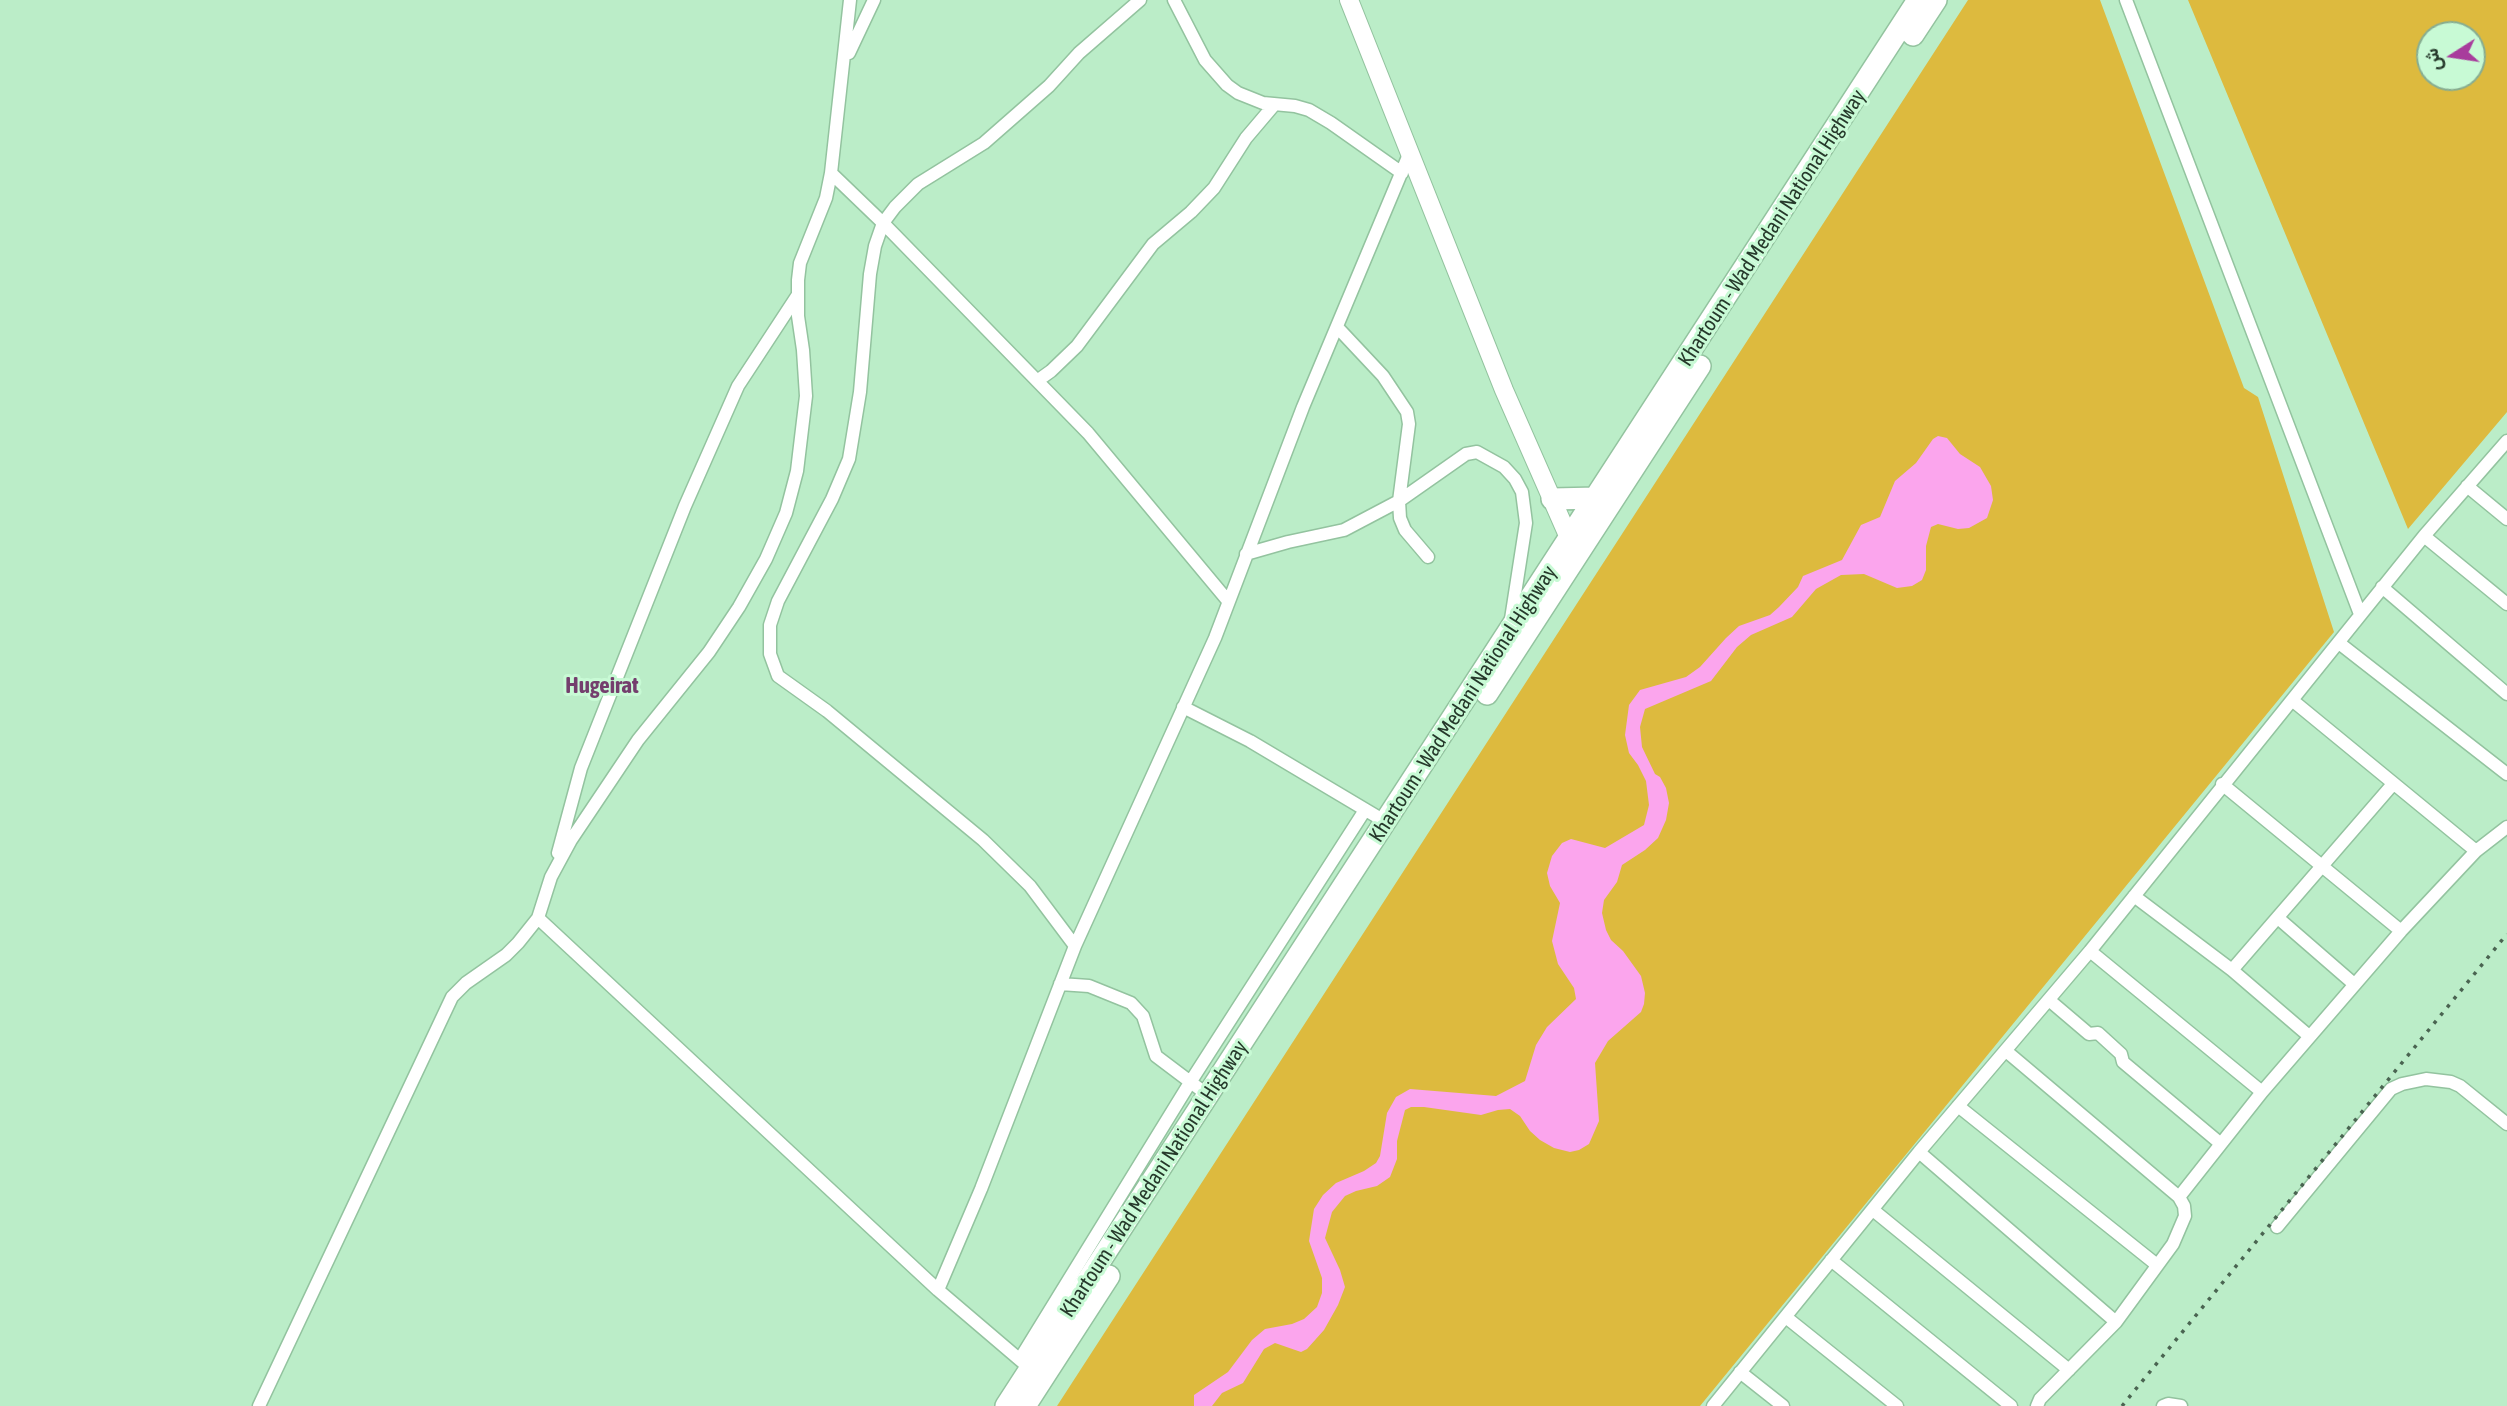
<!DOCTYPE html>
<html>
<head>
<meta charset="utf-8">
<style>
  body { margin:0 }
  #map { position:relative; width:2507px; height:1406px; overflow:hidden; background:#bbedc8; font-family:"Asap Condensed",Vazirmatn,sans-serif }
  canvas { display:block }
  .north { position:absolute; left:2416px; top:21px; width:70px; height:70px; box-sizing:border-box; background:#c8fad5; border:2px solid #87ad91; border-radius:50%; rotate:258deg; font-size:19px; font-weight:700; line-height:28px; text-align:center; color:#26392b }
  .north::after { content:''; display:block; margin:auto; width:24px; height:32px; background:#a83c9c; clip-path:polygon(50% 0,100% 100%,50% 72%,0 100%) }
</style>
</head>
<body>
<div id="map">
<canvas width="2507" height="1406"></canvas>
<div class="north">ش</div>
</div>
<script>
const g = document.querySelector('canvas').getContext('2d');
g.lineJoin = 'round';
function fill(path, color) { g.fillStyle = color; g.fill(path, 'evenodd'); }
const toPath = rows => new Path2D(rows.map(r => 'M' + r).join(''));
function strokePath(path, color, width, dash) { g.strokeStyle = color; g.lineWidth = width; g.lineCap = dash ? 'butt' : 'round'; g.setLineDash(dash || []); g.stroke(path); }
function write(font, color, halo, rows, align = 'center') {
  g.font = font + ' "Asap Condensed",sans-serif'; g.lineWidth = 6; g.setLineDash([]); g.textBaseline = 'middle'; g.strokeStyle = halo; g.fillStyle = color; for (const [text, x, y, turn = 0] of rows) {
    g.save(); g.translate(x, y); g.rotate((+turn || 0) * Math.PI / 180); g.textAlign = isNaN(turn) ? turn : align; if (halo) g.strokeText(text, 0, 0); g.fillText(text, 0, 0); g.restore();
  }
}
fill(toPath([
  [1968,0,2100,0,2244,388,2258,397,2334,632,1700,1406,1057,1406],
  [2188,0,2507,0,2507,412,2408,529],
  [2430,35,2472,35,2472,77,2430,77]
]), '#ddba3e');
fill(toPath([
  [1938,436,1947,438,1960,454,1980,467,1991,486,1993,500,1987,518,1969,528,1958,529,1938,524,1931,527,1926,546,1926,570,1922,580,1912,586,1897,588,1864,574,1841,575,1816,589,1792,617,1751,635,1737,647,1711,681,1645,709,1640,727,1642,747,1655,774,1660,777,1666,788,1669,803,1666,820,1658,838,1645,850,1622,865,1617,882,1604,900,1602,913,1606,930,1611,940,1623,951,1641,976,1645,993,1644,1004,1641,1012,1608,1041,1595,1063,1599,1121,1589,1144,1579,1150,1570,1152,1554,1148,1540,1140,1530,1131,1520,1116,1510,1109,1498,1110,1481,1115,1424,1107,1411,1107,1405,1110,1397,1141,1397,1159,1390,1177,1377,1186,1356,1191,1345,1196,1332,1212,1325,1238,1340,1270,1345,1287,1338,1305,1324,1330,1307,1349,1301,1352,1275,1343,1264,1349,1243,1383,1222,1393,1212,1406,1194,1406,1194,1395,1228,1372,1252,1340,1265,1329,1292,1324,1304,1319,1317,1307,1322,1293,1322,1278,1309,1241,1314,1209,1323,1195,1336,1183,1364,1171,1376,1163,1380,1156,1387,1113,1396,1097,1410,1089,1496,1096,1525,1081,1536,1045,1547,1027,1576,999,1574,988,1558,964,1552,941,1560,903,1550,886,1547,873,1552,856,1562,843,1571,839,1605,848,1644,825,1649,805,1646,781,1638,765,1629,753,1625,735,1629,705,1640,690,1686,677,1700,667,1726,638,1739,626,1770,615,1779,607,1798,587,1803,576,1842,560,1861,525,1880,517,1895,481,1916,463,1933,439]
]), '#fba5ed');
const street = toPath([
  [1174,0,1205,60,1227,85,1238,93,1263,103,1295,106,1309,110,1331,123,1402,173],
  [2126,0,2360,614],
  [849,53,874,0],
  [831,173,883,223,1088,433,1228,601],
  [1337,327,1383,376,1407,412,1409,424,1399,501,1400,518,1405,530,1428,557],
  [1037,381,1051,371,1077,346,1153,244,1191,212,1214,188,1246,138,1274,105],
  [2467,486,2507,519],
  [2424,536,2507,604],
  [1246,554,1288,542,1344,530,1399,501,1466,454,1477,452,1504,467,1515,479,1522,492,1526,523,1511,619],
  [2382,587,2507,694],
  [2339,643,2507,774],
  [2292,700,2476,851],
  [1183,707,1250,741,1386,822],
  [2222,784,2401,931],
  [558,853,581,768,685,506,738,386,797,296],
  [2134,896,2232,970,2309,1036],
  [538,918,938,1290,1033,1371],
  [2278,918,2354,984],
  [1075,946,1030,886,983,840,827,711,778,676,770,654,770,625,778,601,832,499,849,459,860,392,870,274,875,246,883,223,895,207,918,184,984,143,1049,86,1079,53,1140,0],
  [2090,951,2262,1092],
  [2232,970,2393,784],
  [1060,984,1089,986,1131,1003,1143,1016,1156,1056,1209,1096],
  [2049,1000,2089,1034,2098,1033,2121,1054,2123,1062,2221,1144],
  [2006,1051,2179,1197,2184,1206,2185,1216,2173,1244,2116,1322,2040,1399,2037,1406],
  [1958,1106,2157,1265],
  [1919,1152,2116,1322],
  [2179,1197,2262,1092,2401,931,2476,851,2507,827],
  [1873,1210,2069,1370],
  [2277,1227,2391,1089,2402,1084,2426,1079,2451,1082,2460,1086,2507,1124],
  [1831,1260,2011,1406],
  [938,1290,981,1189,1075,946,1215,638,1303,407,1410,152],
  [1787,1318,1897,1406],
  [1020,1359,1191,1081,1365,810],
  [1740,1372,1783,1406],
  [259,1406,452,997,466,983,506,955,518,943,538,918,551,877,571,840,638,740,709,652,739,607,766,559,786,513,797,471,806,396,803,350,798,316,798,280,800,263,826,198,831,173,850,0],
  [1713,1406,1919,1152,2090,951,2424,536,2507,441],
  [2163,1406,2168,1404,2181,1406]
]);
const secondary = toPath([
  [1349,0,1504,390,1573,547]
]);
const highway = toPath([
  [1913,35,1936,0],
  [1552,499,1597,498],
  [1487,694,1700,366],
  [1006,1406,1918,0],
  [1025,1406,1109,1276]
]);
strokePath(street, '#93c39f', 15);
strokePath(secondary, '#93c39f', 20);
strokePath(highway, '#93c39f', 24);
strokePath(street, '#fff', 12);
strokePath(secondary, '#fff', 18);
strokePath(highway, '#fff', 21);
strokePath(toPath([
  [2122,1406,2507,934]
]), '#4a6451', 3.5, [3.5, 7]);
write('21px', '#26392b', '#c8fad5', [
  ["Khartoum - Wad Medani National Highway",1772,228,-57],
  ["Khartoum - Wad Medani National Highway",1463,704,-57],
  ["Khartoum - Wad Medani National Highway",1154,1179,-57]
]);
write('bold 23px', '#743e6d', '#c8fad5', [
  ["Hugeirat",602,686]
]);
</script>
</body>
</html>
